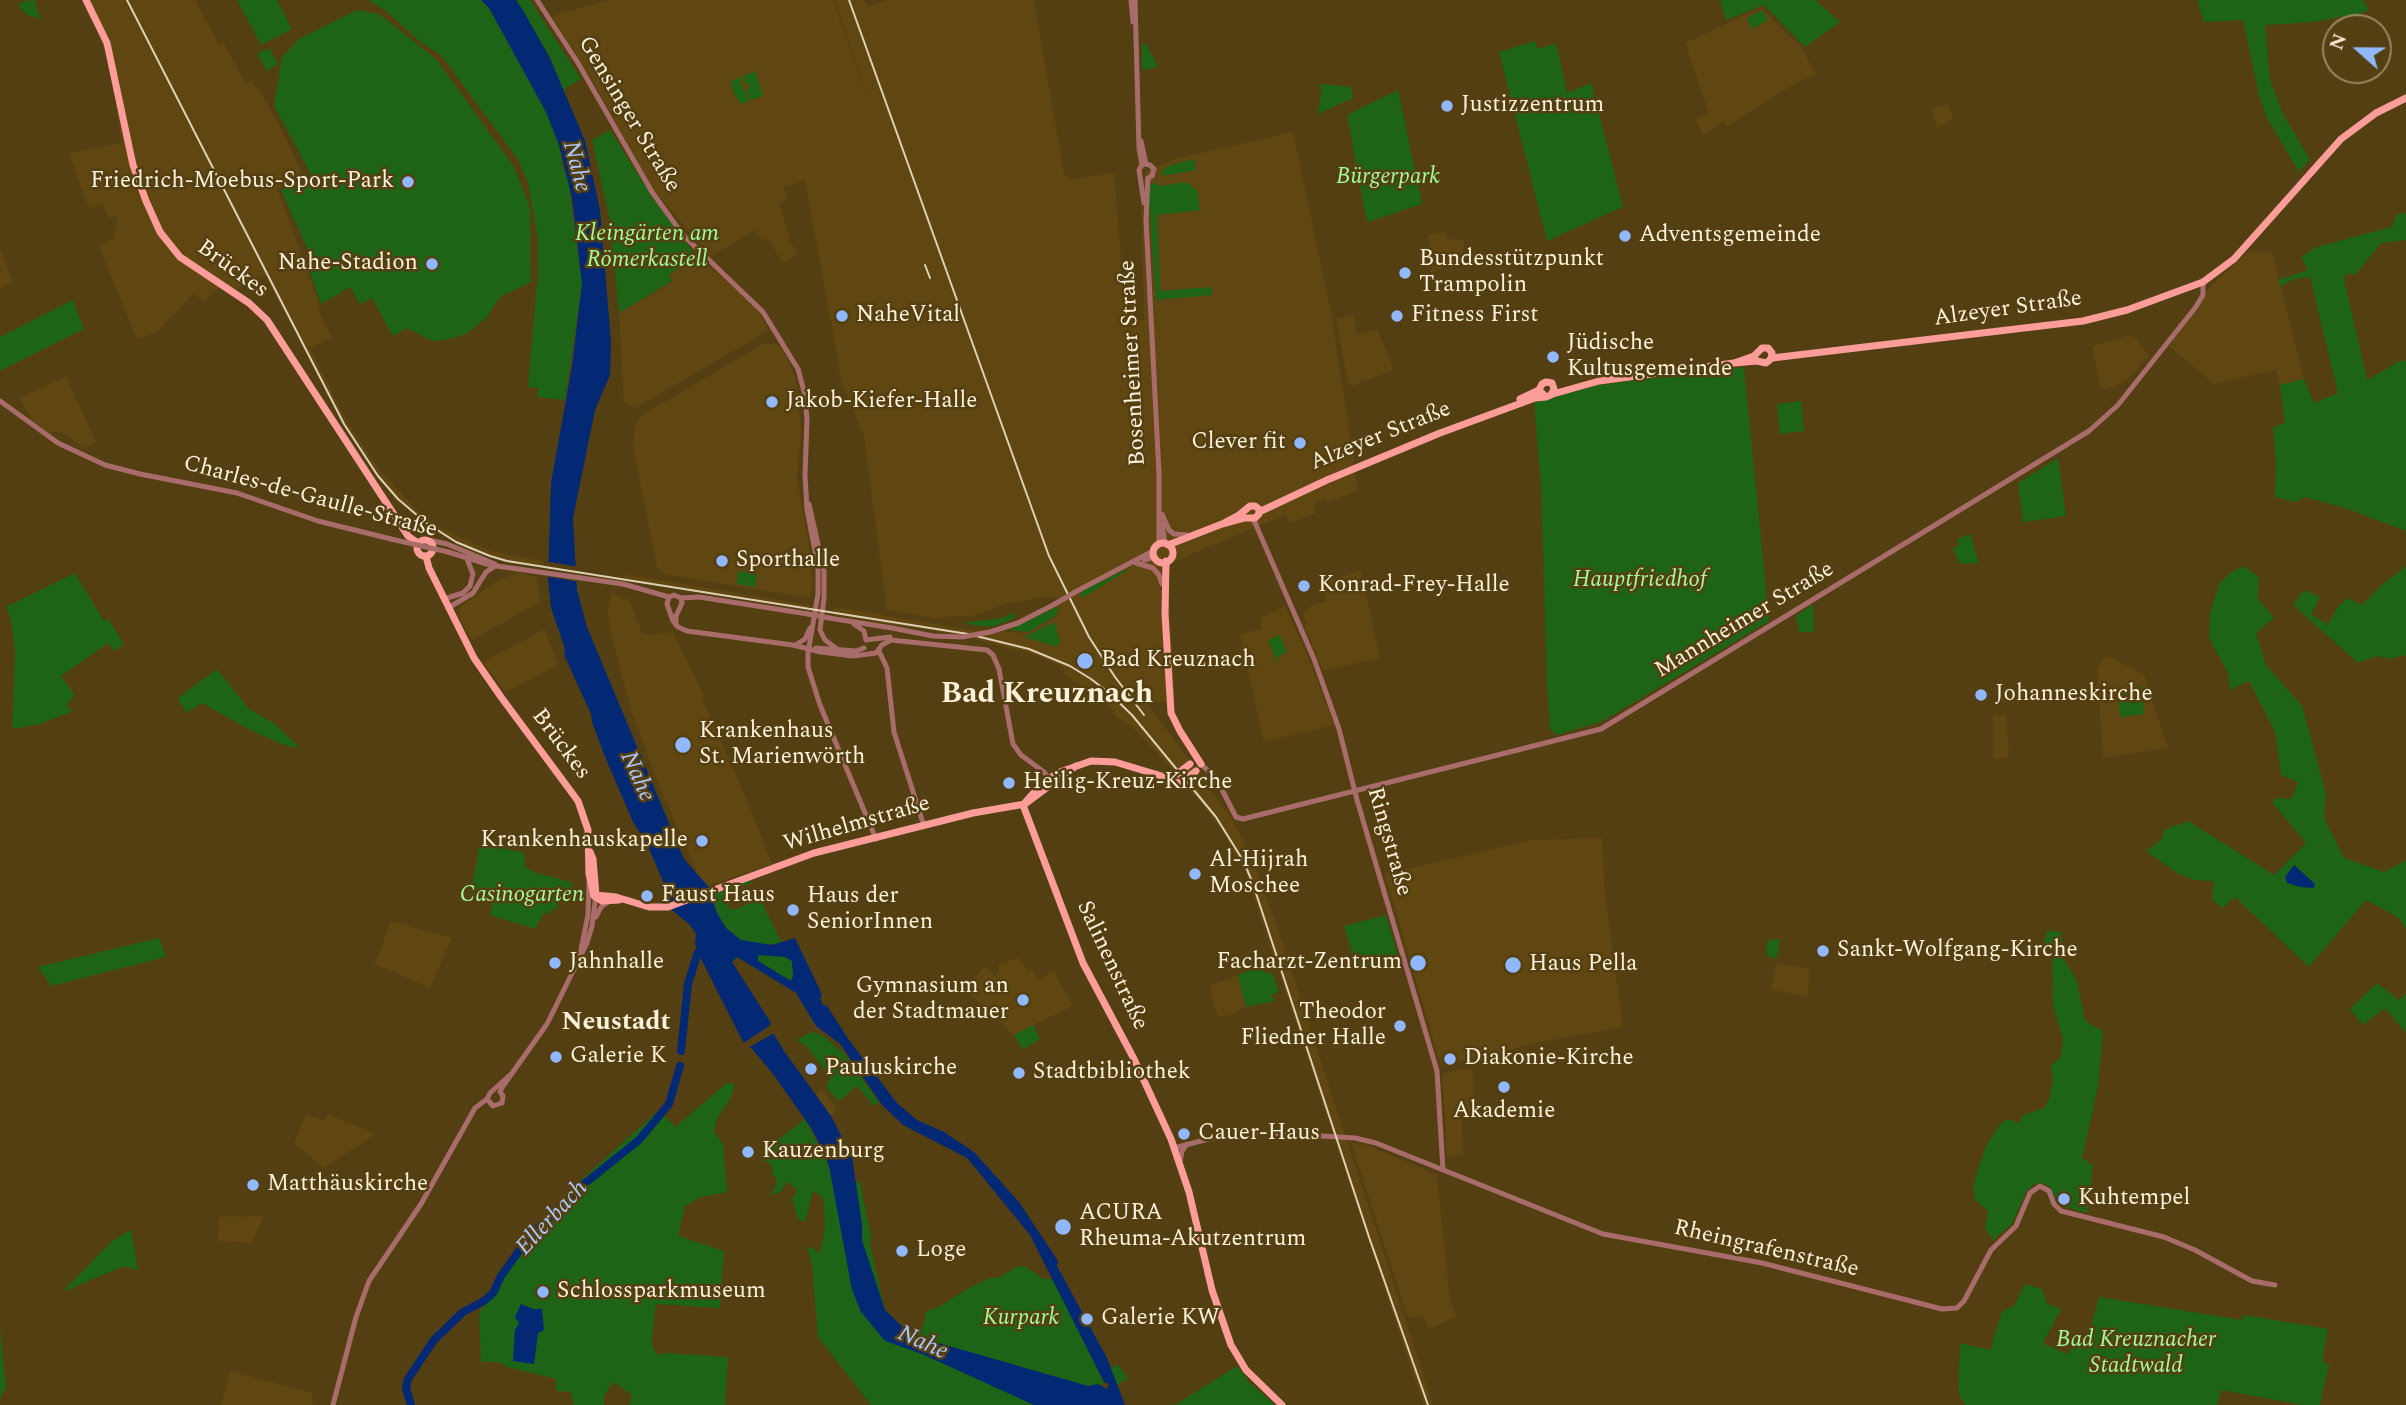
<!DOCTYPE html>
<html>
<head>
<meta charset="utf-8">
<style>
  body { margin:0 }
  #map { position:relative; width:2406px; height:1405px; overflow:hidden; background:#543f12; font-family:Spectral,serif }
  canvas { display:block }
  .north { position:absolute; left:2322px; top:14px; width:70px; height:70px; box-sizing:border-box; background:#543f12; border:2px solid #988662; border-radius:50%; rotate:291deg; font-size:19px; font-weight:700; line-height:28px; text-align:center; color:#fef1da }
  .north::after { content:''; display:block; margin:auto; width:24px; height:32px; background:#91b8fd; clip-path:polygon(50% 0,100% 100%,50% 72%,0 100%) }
</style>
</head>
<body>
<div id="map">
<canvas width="2406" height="1405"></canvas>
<div class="north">N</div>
</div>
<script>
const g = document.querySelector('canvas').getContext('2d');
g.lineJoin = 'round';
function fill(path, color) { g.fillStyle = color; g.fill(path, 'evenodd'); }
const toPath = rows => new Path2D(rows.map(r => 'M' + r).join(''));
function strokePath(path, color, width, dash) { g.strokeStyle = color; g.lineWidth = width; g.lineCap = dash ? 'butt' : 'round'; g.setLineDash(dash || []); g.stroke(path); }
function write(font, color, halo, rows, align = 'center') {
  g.font = font + ' Spectral,serif'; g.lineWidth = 5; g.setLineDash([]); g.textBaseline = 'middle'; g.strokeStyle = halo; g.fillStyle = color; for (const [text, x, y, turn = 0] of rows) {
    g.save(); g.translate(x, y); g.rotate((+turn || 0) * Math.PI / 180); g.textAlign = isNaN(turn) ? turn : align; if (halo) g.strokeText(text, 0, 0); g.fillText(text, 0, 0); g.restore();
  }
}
fill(toPath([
  [83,0,195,0,219,44,223,42,245,83,252,80,277,120,303,175,277,188,320,306,317,308,332,338,310,348,347,421,381,472,422,515,443,529,491,551,543,561,544,568,508,561,473,551,440,534,397,500,377,477,344,426,265,275,239,288,219,287,204,301,193,294,158,331,137,339,99,247,113,239,117,223,116,216,109,218,102,204,89,209,69,153,122,143,110,67,98,32],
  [610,0,833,0,876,125,835,0,864,0,867,7,888,0,1034,0,1064,174,1072,179,1114,173,1126,322,1144,320,1141,182,1146,171,1175,159,1293,132,1332,317,1358,490,1328,503,1325,499,1314,504,1316,513,1290,523,1286,515,1170,563,1168,577,1175,702,1147,703,1231,818,1252,858,1277,926,1433,1405,1424,1405,1417,1386,1247,876,1223,832,1202,804,1175,772,1133,728,1113,714,1115,711,1063,672,1064,667,1032,654,959,635,833,615,834,607,977,631,984,629,1017,633,1028,632,1053,619,1059,610,1057,598,1043,597,1006,604,976,615,936,618,887,610,864,436,842,383,805,180,783,187,787,198,780,204,790,241,798,254,783,263,767,238,762,241,755,230,710,257,653,189,594,83,552,16],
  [1761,8,1801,47,1816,74,1801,80,1727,126,1724,121,1703,135,1696,119,1709,113,1685,43],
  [1949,104,1953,119,1937,128,1932,108],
  [1447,232,1447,239,1464,240,1463,259,1431,273,1428,234],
  [0,248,13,282,0,288],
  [2249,251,2272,253,2304,379,2280,385,2276,370,2214,384,2169,346,2212,285],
  [697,257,743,294,760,313,768,331,635,408,624,402,619,313,672,282,669,274],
  [1354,315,1357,335,1377,329,1394,369,1353,386,1348,384,1336,319],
  [2131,335,2132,338,2136,337,2149,356,2126,381,2106,390,2100,387,2092,346],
  [764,343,778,345,787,357,796,379,801,430,797,479,810,550,813,583,810,598,664,574,657,567,633,447,635,424,641,416],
  [66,376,96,442,85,448,60,432,48,432,32,421,20,398],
  [1361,570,1380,658,1323,671,1304,625,1307,623,1302,612,1309,609,1309,607,1327,601,1321,584],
  [519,573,537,577,540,602,472,640,459,617,460,607,498,580],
  [623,574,810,605,809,610,623,580],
  [611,591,622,599,629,599,642,633,648,635,673,632,703,693,703,701,746,798,772,864,708,886,699,877,657,781,631,710,610,630,608,614],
  [1285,606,1310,661,1334,725,1264,742,1240,634,1262,629,1260,618],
  [545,629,558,665,505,692,483,662],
  [2106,656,2144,674,2168,748,2103,758,2097,668],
  [2006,715,2009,758,1993,759,1993,716],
  [1602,838,1605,894,1623,1027,1546,1041,1441,1066,1385,874,1532,840],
  [391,921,452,938,430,988,375,964],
  [1017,958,1022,961,1028,971,1032,969,1038,980,1054,971,1073,1006,1033,1025,1040,1039,1023,1050,1014,1035,971,995,967,987,985,966,995,976,999,970,998,965],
  [1776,963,1810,969,1808,996,1771,990],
  [1238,975,1246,1007,1238,1010,1238,1013,1218,1018,1209,986],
  [1464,1069,1465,1071,1473,1069,1474,1116,1462,1118,1463,1155,1447,1156,1442,1074],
  [821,1089,837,1109,831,1116,815,1096],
  [306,1114,325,1121,328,1114,376,1134,324,1168,294,1143],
  [1351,1142,1369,1146,1437,1175,1450,1301,1456,1317,1429,1329,1423,1316,1408,1318],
  [264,1216,252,1243,218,1241,219,1217],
  [230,1371,313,1393,312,1404,316,1405,221,1405]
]), '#604610');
fill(toPath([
  [35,0,37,9,41,19,27,15,18,5,24,1],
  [237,0,277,0,292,29,261,45],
  [368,0,481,0,489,8,546,112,559,145,563,168,568,178,582,284,565,400,537,397,538,388,528,387,538,273,538,240,528,183,519,161,442,56,418,40,385,10],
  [516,0,530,0,581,79,563,90,550,57],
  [1720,0,1815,0,1840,22,1805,47,1764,5,1726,20],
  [2197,0,2363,0,2369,10,2362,13,2313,22,2265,25,2270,80,2283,114,2310,159,2299,172,2267,118,2259,96,2243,20,2204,22],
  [357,10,379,14,436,59,514,167,530,208,531,282,500,297,486,318,466,334,450,339,436,341,428,339,407,328,393,336,372,298,360,304,350,287,321,304,306,260,311,257,281,190,311,174,274,106,282,57,299,39],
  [1762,10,1768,20,1752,29,1747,18],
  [1535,41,1538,49,1556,43,1567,93,1591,83,1623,207,1547,241,1499,52],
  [1142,43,1147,45,1158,67,1142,70],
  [269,48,278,64,267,71,257,54],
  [755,71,763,96,750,100,747,90,750,85,745,82,743,76],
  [741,77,742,89,746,92,749,101,741,104,733,92,731,81],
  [1320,84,1351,87,1353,98,1318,114,1322,87,1319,86],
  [1398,90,1422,204,1367,222,1347,115],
  [610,130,654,200,697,257,669,274,672,281,619,313,609,216,592,140],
  [1194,159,1196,170,1162,176,1163,169,1171,165],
  [1186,182,1197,190,1200,210,1157,215,1160,291,1211,287,1212,295,1156,300,1148,185,1156,183,1161,186],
  [2406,213,2406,240,2381,243,2356,274,2346,274,2344,279,2367,380,2403,359,2403,362,2406,361,2406,531,2342,507,2304,497,2295,502,2275,497,2276,461,2273,427,2285,423,2280,385,2304,379,2314,403,2338,393,2310,277,2295,279,2280,286,2278,280,2308,270,2301,257,2316,247,2392,227,2397,214],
  [73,300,84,329,0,371,0,337],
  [1744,367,1769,621,1603,721,1557,735,1550,729,1547,683,1541,483,1534,403,1598,385],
  [1801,401,1804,431,1780,434,1777,404],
  [2058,458,2066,516,2023,522,2018,483],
  [1970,534,1979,563,1960,564,1953,548,1960,545,1957,539],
  [2243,566,2259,577,2258,599,2274,618,2256,633,2266,665,2302,706,2326,794,2324,814,2326,822,2344,858,2384,872,2406,860,2406,929,2399,918,2366,900,2309,967,2235,897,2223,908,2212,900,2214,881,2194,880,2177,873,2146,851,2162,839,2164,830,2188,821,2274,875,2306,843,2272,802,2276,798,2291,799,2298,782,2281,775,2275,732,2249,681,2230,690,2228,673,2209,638,2210,613,2219,584,2230,573],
  [2406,566,2406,655,2389,659,2377,656,2358,663,2293,605,2304,590,2320,597,2311,615,2328,624,2338,607,2347,598,2362,605,2383,584],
  [1127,569,1128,570,1082,598,1080,594,1084,590],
  [739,571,757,575,755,587,736,584],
  [75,573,104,621,108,619,124,644,114,651,108,643,61,676,75,695,66,705,73,711,40,724,12,729,15,653,11,620,6,607],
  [1813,604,1814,632,1799,632,1796,616],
  [1058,606,1057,615,1028,632,1009,630],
  [1013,613,1015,618,995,626,978,626,963,623,1002,618],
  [1054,622,1060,642,1057,647,1024,637],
  [1280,635,1287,652,1277,657,1279,667,1268,640],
  [217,669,249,709,274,723,299,747,296,748,282,744,248,729,202,703,186,713,178,698],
  [2141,686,2144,714,2120,717,2117,689],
  [480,843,524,853,525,867,536,873,571,882,572,887,560,899,556,910,552,909,550,914,544,913,535,929,490,915,493,903,470,896],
  [749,879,751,883,725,892,724,898,729,909,736,909,760,899,782,943,765,945,741,940,726,928,717,913,711,895],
  [1386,915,1398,956,1357,969,1344,926],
  [2046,931,2061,932,2064,959,2077,981,2085,1021,2103,1031,2098,1087,2082,1158,2093,1165,2087,1213,2065,1207,2058,1203,2049,1186,2042,1183,2033,1185,2026,1192,2012,1224,1993,1240,1985,1228,1988,1211,1975,1200,1973,1186,1981,1160,1986,1146,2001,1123,2008,1119,2019,1123,2023,1115,2044,1108,2050,1097,2053,1079,2051,1065,2061,1057,2063,1039,2053,1006,2052,952,2044,947],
  [159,938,166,957,51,986,38,967],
  [1780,939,1777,958,1769,957,1766,952,1767,943,1769,940],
  [758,954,785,957,792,961,793,976,790,981,758,961],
  [1263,966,1266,974,1272,972,1279,992,1271,995,1275,1001,1246,1007,1238,975],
  [2377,983,2399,1000,2406,993,2406,1033,2385,1008,2363,1025,2350,1009],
  [1033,1025,1040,1039,1023,1050,1014,1035],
  [811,1032,822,1035,844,1054,879,1102,874,1106,857,1086,839,1101,826,1087,830,1077,808,1048,797,1040],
  [727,1083,735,1084,731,1097,716,1121,714,1132,723,1144,727,1192,701,1197,685,1206,678,1236,724,1251,720,1308,656,1304,651,1343,657,1355,665,1353,728,1357,725,1405,629,1405,632,1395,613,1382,604,1396,604,1405,574,1405,571,1392,556,1391,556,1379,507,1367,499,1362,481,1362,479,1312,497,1292,506,1275,526,1248,564,1207,562,1197,659,1110,675,1127],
  [805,1119,829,1166,833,1186,860,1182,871,1235,870,1245,885,1310,904,1330,918,1336,925,1321,925,1312,939,1307,967,1289,990,1278,998,1278,1016,1267,1024,1266,1044,1279,1052,1279,1104,1382,1101,1385,1098,1384,1107,1405,871,1405,818,1337,812,1265,808,1248,812,1247,818,1253,821,1250,825,1225,823,1198,813,1190,805,1222,798,1219,792,1199,797,1189,786,1182,781,1192,770,1195,775,1188,777,1179,772,1175,773,1169,768,1161,764,1163,766,1153,769,1157,773,1152,770,1146],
  [131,1230,138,1270,127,1267,119,1268,65,1291,64,1290,112,1241],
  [2025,1284,2042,1289,2047,1304,2061,1309,2043,1343,2066,1354,2089,1333,2099,1297,2242,1320,2244,1315,2328,1329,2322,1362,2329,1364,2320,1405,2303,1405,2222,1390,2217,1405,1966,1405,1960,1397,1958,1388,1960,1343,1990,1350,2002,1311,2014,1306],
  [0,1329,6,1387,0,1399],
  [1117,1364,1128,1378,1117,1385,1111,1368],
  [1237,1366,1249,1382,1275,1405,1175,1405]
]), '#1d6416');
fill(toPath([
  [481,0,516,0,521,7,550,58,585,141,600,210,611,342,610,375,595,410,573,518,577,590,587,627,684,859,708,886,717,913,726,928,741,940,772,945,795,938,819,988,822,996,820,998,823,1005,827,1006,849,1040,897,1103,917,1120,944,1132,974,1152,1019,1202,1058,1261,1057,1266,1107,1358,1125,1405,1034,1405,922,1354,885,1341,861,1312,852,1290,829,1166,822,1149,811,1128,773,1074,753,1050,743,1042,701,959,695,944,696,934,690,925,672,910,671,900,647,844,633,822,605,757,592,722,591,714,565,657,564,646,551,608,548,579,551,483,572,366,582,284,572,198,559,145,546,112,489,8],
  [758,955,785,957,792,961,793,976,791,981,758,961],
  [737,957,796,993,816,1026,840,1044,882,1105,903,1125,967,1158,1030,1235,1104,1382,1109,1384,1107,1389,1098,1384,1088,1386,918,1337,907,1331,885,1310,862,1240,862,1224,852,1157,831,1116,784,1051,769,1026,771,1023,732,962],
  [2294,865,2315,884,2314,888,2300,887,2287,883,2285,877],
  [521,1304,533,1309,542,1309,544,1330,538,1333,534,1364,513,1361,515,1330,519,1323,515,1317]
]), '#042974');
fill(toPath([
  [544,561,579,567,580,582,544,576],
  [774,1023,776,1032,746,1049,744,1047,742,1044]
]), '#543f12');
strokePath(toPath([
  [681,1051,688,984,698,952,705,947],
  [411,1405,406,1388,408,1379,434,1340,463,1312,484,1301,493,1293,501,1276,529,1237,584,1184,639,1140,669,1104,680,1066]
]), '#042974', 8);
strokePath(toPath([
  [537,0,578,63,652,192,683,235,763,312,798,369,805,395,807,420,805,475,807,510,818,566,818,594,808,653,808,667,820,705,876,839],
  [1131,0,1133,22],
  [1135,0,1139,148,1142,165],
  [1141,141,1146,164],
  [1144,164,1150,165,1154,169,1152,176,1148,178],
  [1142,165,1139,170,1144,203],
  [1148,178,1146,220,1159,473,1159,543],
  [0,401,58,443,105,465,140,474,237,493,318,521,391,539],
  [809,504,824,571,824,598,820,630,825,640,837,649],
  [1162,514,1169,530,1174,534,1188,535],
  [1253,518,1314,659,1339,729,1357,800,1437,1071,1443,1170],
  [1162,524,1165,543],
  [429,540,447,544,495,564],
  [448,552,490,565,623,584,669,597,674,595,681,598,699,597,808,614],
  [1144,560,1154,557],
  [1136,563,1153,568,1159,575,1162,584],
  [1077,591,1153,551],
  [669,597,667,604,673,621,678,627,687,631,793,645,821,652,853,656,876,653,882,645,891,640,987,650,993,655,999,669,1013,744,1021,755,1044,772,1051,781],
  [444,599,463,593,470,586,473,574,467,559],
  [448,608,473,593,486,572,494,567],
  [829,618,892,628],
  [1018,623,1055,604],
  [854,624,864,631,866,640],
  [676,625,676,616,682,603,681,598],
  [866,640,890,637],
  [797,644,805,639,810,628],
  [816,648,856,651,864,648],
  [879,651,887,668,894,732,924,826],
  [1201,764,1216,778,1236,817,1243,819,1601,729,2089,431,2118,405,2195,308,2203,295,2203,282],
  [596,917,601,907,608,902],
  [580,954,588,915,589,881],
  [487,1099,493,1106,502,1103,503,1096,500,1092,503,1086,547,1024,587,943,592,926,596,895],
  [1174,1148,1239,1131,1355,1138,1376,1143,1603,1234,1762,1263,1942,1309,1957,1308,1964,1301,1991,1250,2016,1226,2030,1193,2040,1186,2049,1191,2054,1204,2061,1211,2164,1237,2195,1250,2252,1281,2275,1285],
  [1180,1162,1182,1151,1187,1144],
  [333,1405,356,1317,369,1281,421,1204,475,1108,487,1099,490,1093,510,1075]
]), '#a86d6b', 5);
strokePath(toPath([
  [86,0,107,43,133,165,146,201,160,232,180,257,249,303,267,320,408,536,418,543],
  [1772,358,2083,321,2127,310,2203,282,2234,259,2341,139,2376,113,2406,98],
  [1553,394,1599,381,1734,363,1757,361,1766,363,1771,359,1772,353,1768,348,1762,348,1754,356,1734,363],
  [1520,399,1539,390,1542,384,1546,382,1552,383,1554,389,1551,395,1546,397,1539,390],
  [1259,512,1327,480,1440,433,1535,398,1546,397],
  '417 548a8 8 0 1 1 16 0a8 8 0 1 1-16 0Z',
  '1153 553a10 10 0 1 1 20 0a10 10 0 1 1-20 0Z',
  [1168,545,1222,524,1239,515,1250,506,1255,506,1259,509,1259,514,1255,518,1244,518,1222,524],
  [426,556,429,568,474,658,501,697,578,801,588,830,589,874,594,896,602,901,619,900],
  [1166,561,1165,614,1171,713,1180,731,1201,764],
  [1161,780,1176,783,1183,781],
  [1023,805,1083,963,1134,1059,1171,1139,1189,1192,1212,1290,1231,1345,1246,1370,1282,1405],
  [1023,805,1036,790,1057,773,1091,761,1115,762,1165,777,1177,774],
  [590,852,593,859,596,895,616,897,649,907,668,907,814,853,973,813,1025,804,1076,766]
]), '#fc9d9a', 7);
strokePath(toPath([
  [127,0,344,424,378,476,398,499,425,522,456,542,490,556,507,561,968,634,1029,649,1070,666,1091,679,1108,692,1132,715,1216,817,1244,862,1253,884,1369,1237,1428,1405],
  [849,0,1049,556,1089,637,1115,677,1144,715],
  [925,265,930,278]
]), '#ded0b5', 2);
strokePath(toPath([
  [391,539,448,552],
  [1055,604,1077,591],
  [808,614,829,618],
  [892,628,933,636,962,637,990,632,1018,623]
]), '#a86d6b', 5);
strokePath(toPath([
  [1177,774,1190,764],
  [1183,781,1196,771]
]), '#fc9d9a', 7);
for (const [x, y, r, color] of [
  [1447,106,7,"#91b8fd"],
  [408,182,7,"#91b8fd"],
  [1625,236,7,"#91b8fd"],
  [432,264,7,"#91b8fd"],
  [1405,273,7,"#91b8fd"],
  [842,316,7,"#91b8fd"],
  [1397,316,7,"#91b8fd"],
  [1553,357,7,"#91b8fd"],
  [772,402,7,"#91b8fd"],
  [1300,443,7,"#91b8fd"],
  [722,561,7,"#91b8fd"],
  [1304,586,7,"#91b8fd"],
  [1085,661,9,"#91b8fd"],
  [1981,695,7,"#91b8fd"],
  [683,745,9,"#91b8fd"],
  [1009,783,7,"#91b8fd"],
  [702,841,7,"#91b8fd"],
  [1195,874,7,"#91b8fd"],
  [647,896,7,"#91b8fd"],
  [793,910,7,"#91b8fd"],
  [1823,951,7,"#91b8fd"],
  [555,963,7,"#91b8fd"],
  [1418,963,9,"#91b8fd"],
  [1513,965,9,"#91b8fd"],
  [1023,1000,7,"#91b8fd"],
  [1400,1026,7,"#91b8fd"],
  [556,1057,7,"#91b8fd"],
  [1450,1059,7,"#91b8fd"],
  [811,1069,7,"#91b8fd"],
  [1019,1073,7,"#91b8fd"],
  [1504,1087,7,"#91b8fd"],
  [1184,1134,7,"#91b8fd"],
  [748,1152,7,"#91b8fd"],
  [253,1185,7,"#91b8fd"],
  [2064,1199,7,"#91b8fd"],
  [1063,1227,9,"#91b8fd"],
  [902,1251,7,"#91b8fd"],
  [543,1292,7,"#91b8fd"],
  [1087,1319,7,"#91b8fd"]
]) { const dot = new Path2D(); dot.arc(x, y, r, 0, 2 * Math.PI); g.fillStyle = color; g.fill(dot); strokePath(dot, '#543f12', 2.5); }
write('23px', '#fef1da', '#543f12', [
  ["Justizzentrum",1461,106],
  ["Friedrich-Moebus-Sport-Park",394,182,"right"],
  ["Adventsgemeinde",1639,236],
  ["Bundesstützpunkt",1419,260],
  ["Trampolin",1419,286],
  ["Nahe-Stadion",418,264,"right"],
  ["NaheVital",856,316],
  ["Fitness First",1411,316],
  ["Jüdische",1567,344],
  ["Kultusgemeinde",1567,370],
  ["Jakob-Kiefer-Halle",786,402],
  ["Clever fit",1286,443,"right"],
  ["Sporthalle",736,561],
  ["Konrad-Frey-Halle",1318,586],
  ["Bad Kreuznach",1101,661],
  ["Johanneskirche",1995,695],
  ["Krankenhaus",699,732],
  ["St. Marienwörth",699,758],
  ["Heilig-Kreuz-Kirche",1023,783],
  ["Krankenhauskapelle",688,841,"right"],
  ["Al-Hijrah",1209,861],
  ["Moschee",1209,887],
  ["Faust Haus",661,896],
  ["Haus der",807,897],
  ["SeniorInnen",807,923],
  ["Sankt-Wolfgang-Kirche",1837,951],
  ["Jahnhalle",569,963],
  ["Facharzt-Zentrum",1402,963,"right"],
  ["Haus Pella",1529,965],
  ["Gymnasium an",1009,987,"right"],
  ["der Stadtmauer",1009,1013,"right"],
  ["Theodor",1386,1013,"right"],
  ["Fliedner Halle",1386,1039,"right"],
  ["Galerie K",570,1057],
  ["Diakonie-Kirche",1464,1059],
  ["Pauluskirche",825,1069],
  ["Stadtbibliothek",1033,1073],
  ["Akademie",1504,1112,"center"],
  ["Cauer-Haus",1198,1134],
  ["Kauzenburg",762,1152],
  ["Matthäuskirche",267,1185],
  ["Kuhtempel",2078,1199],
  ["ACURA",1079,1214],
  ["Rheuma-Akutzentrum",1079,1240],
  ["Loge",916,1251],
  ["Schlossparkmuseum",557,1292],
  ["Galerie KW",1101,1319]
], 'left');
write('23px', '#fef1da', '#543f12', [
  ["Gensinger Straße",628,115,59],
  ["Brückes",232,270,36],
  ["Alzeyer Straße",2008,310,-8],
  ["Bosenheimer Straße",1134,363,-93],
  ["Alzeyer Straße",1381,437,-22],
  ["Charles-de-Gaulle-Straße",310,498,15],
  ["Mannheimer Straße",1745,621,-31],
  ["Brückes",560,745,53],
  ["Wilhelmstraße",857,825,-16],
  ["Ringstraße",1388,842,74],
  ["Salinenstraße",1111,966,65],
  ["Rheingrafenstraße",1766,1250,13]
]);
write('italic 23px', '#a1fb97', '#543f12', [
  ["Bürgerpark",1388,178],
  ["Kleingärten am",647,235],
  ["Römerkastell",647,261],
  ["Hauptfriedhof",1640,581],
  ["Casinogarten",522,896],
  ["Kurpark",1021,1319],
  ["Bad Kreuznacher",2136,1341],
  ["Stadtwald",2136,1367]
]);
write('italic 24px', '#acc8fc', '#543f12', [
  ["Nahe",575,167,75],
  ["Nahe",636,777,66],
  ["Ellerbach",553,1219,-47],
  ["Nahe",922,1344,24]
]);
write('bold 26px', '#fef1da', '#543f12', [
  ["Neustadt",616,1024]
]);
write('bold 30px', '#fef1da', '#543f12', [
  ["Bad Kreuznach",1047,696]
]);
</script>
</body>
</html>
